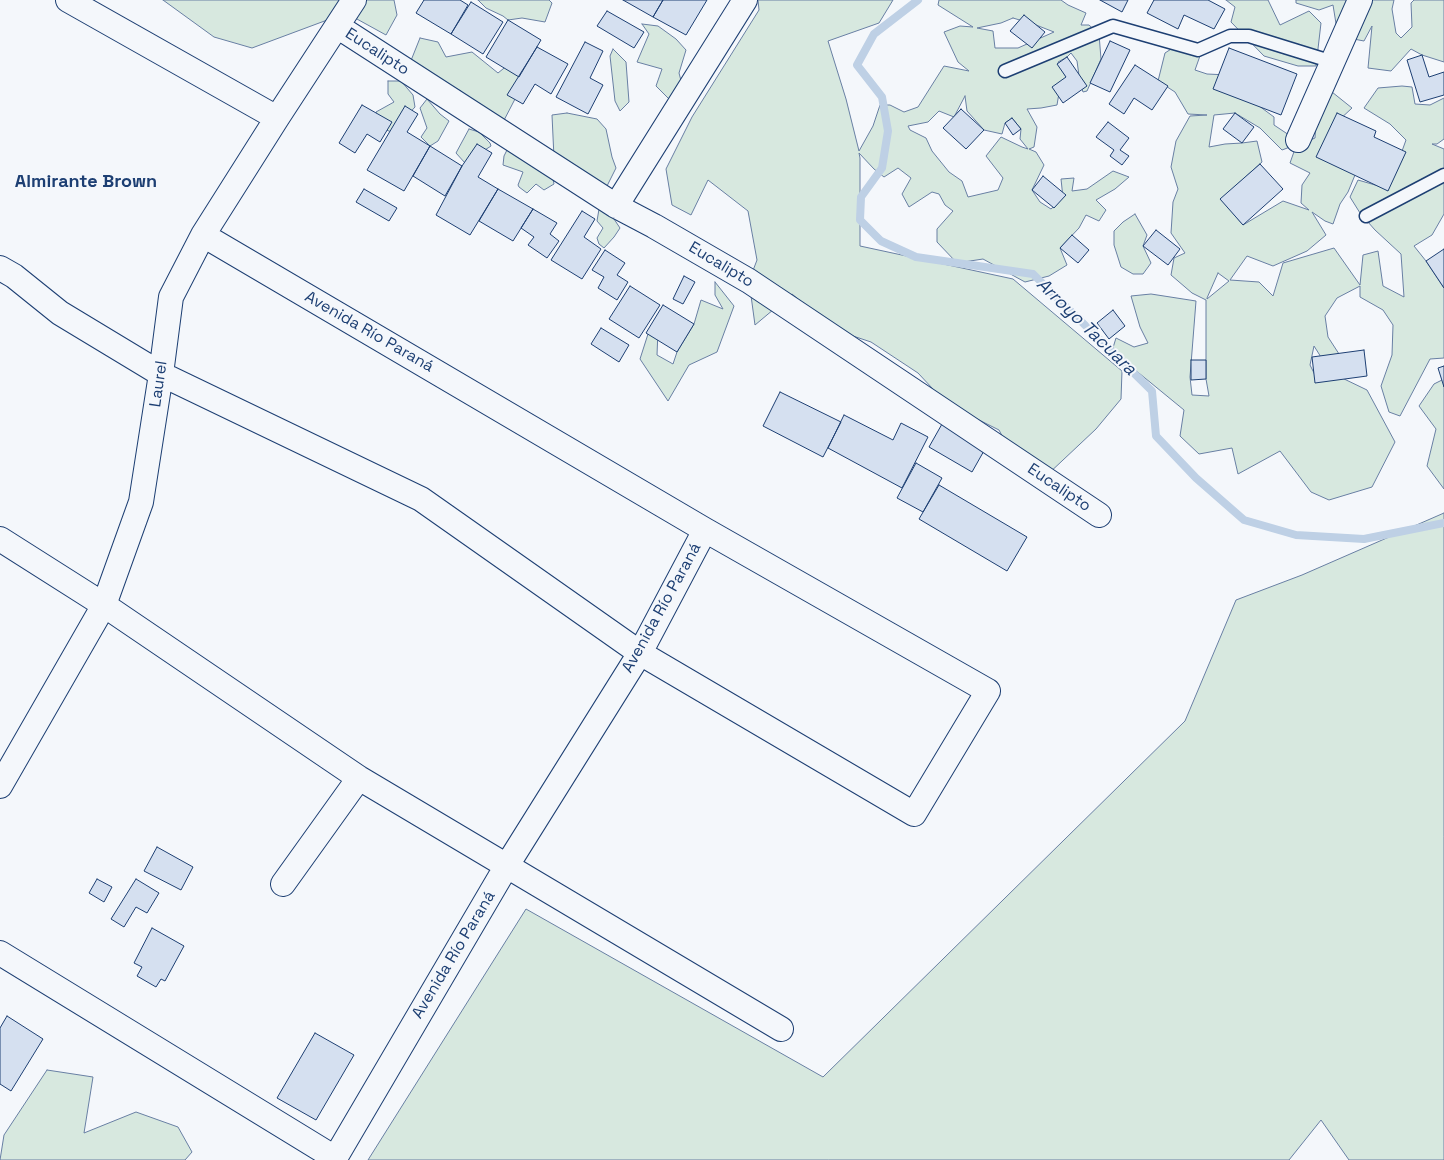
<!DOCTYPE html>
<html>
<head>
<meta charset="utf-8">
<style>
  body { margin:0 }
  canvas { display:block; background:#f4f7fb }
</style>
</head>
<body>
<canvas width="1444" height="1160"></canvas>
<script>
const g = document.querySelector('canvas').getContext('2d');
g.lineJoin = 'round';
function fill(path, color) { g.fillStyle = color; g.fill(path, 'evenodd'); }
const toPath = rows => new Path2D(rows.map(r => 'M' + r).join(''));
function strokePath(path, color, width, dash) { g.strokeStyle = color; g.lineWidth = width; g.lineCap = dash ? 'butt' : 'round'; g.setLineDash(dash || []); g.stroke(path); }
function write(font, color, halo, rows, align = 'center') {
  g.font = font + ' "Space Grotesk",sans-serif'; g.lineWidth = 4; g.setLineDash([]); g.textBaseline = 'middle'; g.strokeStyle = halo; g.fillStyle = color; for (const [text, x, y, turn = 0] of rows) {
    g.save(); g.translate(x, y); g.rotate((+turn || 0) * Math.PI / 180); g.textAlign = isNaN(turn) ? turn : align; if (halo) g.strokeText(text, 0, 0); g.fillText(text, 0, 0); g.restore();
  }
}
const green = toPath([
  [163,0,394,0,397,15,386,35,346,13,252,48,214,37,163,0],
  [478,0,549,0,552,3,545,22,522,18,508,20,503,16,486,8,478,0],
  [758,0,893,0,879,23,828,41,846,99,859,151,873,126,880,105,890,105,904,112,918,107,944,66,969,71,958,62,944,32,960,26,973,27,938,5,939,0,1061,0,1068,5,1086,13,1081,25,1089,25,1099,34,1101,59,1087,91,1083,92,1080,83,1077,61,1071,53,1067,57,1058,62,1066,77,1060,87,1057,105,1041,108,1027,109,1037,127,1034,147,1029,149,1036,152,1044,165,1032,190,1040,202,1051,209,1063,198,1061,179,1074,178,1072,191,1087,189,1113,171,1129,177,1115,189,1096,200,1106,210,1099,221,1086,215,1079,228,1060,248,1067,265,1049,276,1025,282,983,259,957,263,937,242,937,229,953,211,945,205,939,194,932,192,909,207,902,194,911,178,898,168,884,177,874,169,859,153,860,158,860,246,1013,279,1122,371,1121,399,1096,429,1046,476,1017,464,999,430,947,404,918,373,871,342,835,330,792,294,755,325,749,281,757,260,748,211,708,180,691,215,672,205,666,169,692,117,759,10,758,0],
  [1013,18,1036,25,1054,32,1018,48,995,48,993,31,977,28,1001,23,1013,18],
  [965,96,967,111,984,130,1002,134,1005,123,1012,118,1021,129,1020,139,1028,149,1022,147,1001,137,986,156,1003,178,998,190,968,197,962,181,949,172,932,151,926,138,910,130,908,126,928,122,939,111,954,117,965,96],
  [1226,0,1268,0,1280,25,1309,11,1321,23,1316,66,1298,66,1264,56,1231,22,1235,7,1226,0],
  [1296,0,1394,0,1392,9,1396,33,1401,38,1412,27,1411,3,1414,0,1444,0,1444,62,1422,55,1411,49,1391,71,1368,68,1372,26,1364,41,1338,36,1333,5,1319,10,1296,3,1296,0],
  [642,24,658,26,676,39,686,50,679,73,685,96,670,100,656,86,662,69,637,62,649,34,642,24],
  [420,38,438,42,446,57,472,52,498,73,514,60,528,74,501,126,482,113,461,91,435,79,410,63,420,38],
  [1182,42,1201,53,1195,70,1207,74,1228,75,1247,97,1274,117,1274,125,1289,135,1290,147,1282,150,1260,128,1235,113,1214,115,1209,147,1225,144,1242,143,1257,141,1262,162,1221,199,1243,225,1283,201,1309,210,1301,203,1302,185,1310,173,1290,163,1296,146,1315,138,1316,118,1332,92,1352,108,1337,122,1355,175,1348,192,1340,204,1333,224,1325,221,1312,212,1326,235,1307,251,1273,266,1247,256,1230,280,1259,282,1273,296,1283,263,1334,248,1360,285,1363,255,1378,251,1383,286,1404,297,1401,254,1375,230,1360,213,1350,197,1358,180,1382,187,1388,190,1406,140,1390,124,1364,108,1378,88,1402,86,1412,87,1415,104,1430,105,1444,98,1444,139,1437,144,1432,144,1444,149,1444,214,1432,235,1414,246,1426,261,1444,288,1444,358,1430,359,1400,416,1389,412,1381,386,1392,355,1393,325,1383,310,1360,297,1360,286,1337,298,1325,316,1328,337,1341,357,1326,365,1314,346,1310,365,1316,377,1340,377,1367,390,1395,442,1372,487,1329,500,1311,492,1280,451,1238,474,1232,448,1199,454,1180,436,1184,410,1112,351,1116,338,1134,347,1148,343,1140,327,1131,296,1151,294,1196,301,1190,377,1192,395,1209,396,1206,379,1206,300,1192,293,1171,275,1174,258,1185,253,1171,233,1173,202,1178,189,1171,167,1176,141,1190,116,1207,115,1188,114,1175,92,1158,81,1165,53,1182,42],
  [1218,273,1229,281,1207,299,1207,298,1218,273],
  [613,49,626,62,629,102,620,111,615,101,610,56,613,49],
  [388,81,401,81,413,95,415,107,392,132,380,128,376,112,394,102,388,94,388,81],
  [427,99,440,114,449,121,438,141,430,146,421,137,427,128,420,108,427,99],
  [567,113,597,119,606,129,612,157,616,168,607,186,554,158,552,115,567,113],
  [469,129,479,132,490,143,491,146,465,163,456,153,469,129],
  [508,148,553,179,554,184,544,190,536,184,527,193,519,187,518,185,523,172,503,165,504,156,508,148],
  [599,209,610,213,620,228,614,237,604,248,599,244,597,238,603,228,597,221,599,209],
  [1135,214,1147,235,1143,246,1151,263,1143,274,1133,274,1121,267,1114,245,1114,231,1123,222,1135,214],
  [715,282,734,306,717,352,689,365,668,401,640,359,648,334,658,330,657,355,673,364,677,352,694,324,701,300,723,309,715,295,715,282],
  [1444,379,1444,489,1427,466,1436,429,1419,406,1434,384,1444,379],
  [1444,513,1444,1160,1349,1160,1321,1120,1289,1160,368,1160,526,909,823,1077,1185,721,1236,600,1302,575,1444,513],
  [47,1070,93,1077,84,1133,136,1112,178,1127,192,1152,185,1160,0,1160,4,1135,47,1070]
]);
fill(green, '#d7e8df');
strokePath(green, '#687fa3', 1);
strokePath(toPath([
  [918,0,874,34,857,65,882,97,888,131,882,168,861,197,860,220,881,241,916,257,1033,274,1152,391,1156,436,1196,478,1244,520,1296,535,1364,539,1444,523]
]), '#bed0e5', 8);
const building = toPath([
  [424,0,460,0,468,5,451,34,416,13,424,0],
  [623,0,663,0,653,17,623,0],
  [663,0,707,0,686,35,653,17,663,0],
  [1100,0,1128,0,1122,12,1100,0],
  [1154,0,1208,0,1225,9,1214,29,1184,15,1178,29,1147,13,1154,0],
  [471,2,503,22,483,54,451,34,471,2],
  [607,11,644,32,634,48,597,26,607,11],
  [1024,15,1045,32,1032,48,1010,31,1024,15],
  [508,20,541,40,519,77,486,57,508,20],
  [1110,41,1130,50,1110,92,1090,83,1110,41],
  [585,42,603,51,590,78,603,85,588,114,556,97,585,42],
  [537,47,568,64,551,94,535,84,523,104,507,95,537,47],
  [1229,48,1297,74,1281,115,1213,89,1229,48],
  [1422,55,1429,77,1444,72,1444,95,1420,102,1407,60,1422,55],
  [1067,57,1087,86,1063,103,1052,87,1066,77,1057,64,1067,57],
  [1135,65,1168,86,1152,110,1134,98,1124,114,1109,104,1135,65],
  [362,105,392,122,380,142,367,134,355,153,339,143,362,105],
  [405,106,418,114,407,132,430,146,404,191,367,170,405,106],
  [961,109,984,130,966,149,943,128,961,109],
  [1235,113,1254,127,1242,143,1223,129,1235,113],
  [1337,113,1376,131,1374,137,1406,152,1388,191,1316,157,1337,113],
  [1012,118,1021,129,1013,135,1005,123,1012,118],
  [1108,122,1129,138,1120,150,1129,156,1122,165,1110,156,1114,150,1096,137,1108,122],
  [477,144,492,153,478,177,498,189,470,235,436,215,462,166,477,144],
  [430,146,462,166,445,196,413,176,430,146],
  [1260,164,1283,189,1243,225,1220,199,1260,164],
  [1043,176,1066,195,1054,208,1032,190,1043,176],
  [364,189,397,208,389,221,356,202,364,189],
  [498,189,533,209,513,241,479,221,498,189],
  [533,209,557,223,550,234,559,241,547,258,528,245,534,237,521,228,533,209],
  [582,211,595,219,584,237,601,249,582,279,551,260,582,211],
  [1156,230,1180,249,1168,265,1143,246,1156,230],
  [1072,235,1089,250,1078,263,1060,248,1072,235],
  [1444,249,1444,288,1426,261,1444,249],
  [605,250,625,263,617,275,628,282,617,300,598,288,604,277,592,270,605,250],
  [684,276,695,282,683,304,673,299,684,276],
  [630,286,660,305,639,338,609,319,630,286],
  [663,305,694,324,677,352,646,333,663,305],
  [1113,310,1125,326,1109,339,1097,323,1113,310],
  [601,328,629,345,619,362,591,344,601,328],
  [1364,350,1367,376,1315,383,1312,357,1364,350],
  [1191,360,1206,360,1206,379,1191,380,1191,360],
  [1444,366,1444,387,1438,368,1444,366],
  [780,392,841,422,823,457,763,426,780,392],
  [844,415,893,440,901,423,928,437,902,488,828,448,844,415],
  [942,424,985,449,972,472,929,447,942,424],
  [916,463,942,478,923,512,897,498,916,463],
  [939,485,1027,537,1007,571,919,519,939,485],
  [157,847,193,867,181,890,144,871,157,847],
  [97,879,112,887,104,902,89,893,97,879],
  [136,879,159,893,147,913,136,907,124,927,111,919,136,879],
  [152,928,184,946,165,981,161,979,156,987,137,976,142,967,134,963,152,928],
  [7,1016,43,1039,11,1091,0,1084,0,1028,7,1016],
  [315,1033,354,1055,316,1120,277,1098,315,1033]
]);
fill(building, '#d5e0f0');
strokePath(building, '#1d3f73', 1);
const service = toPath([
  [1005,71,1113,26,1198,50,1230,36,1249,36,1333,62],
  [1366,216,1444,175]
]);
const minor = toPath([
  [68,0,277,118],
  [337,26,616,206,654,226,749,281,1099,515],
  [1298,140,1360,0],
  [616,206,745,0],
  [0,268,14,276,60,313,161,374,421,499,640,653,914,814,988,691,705,530,203,235],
  [0,539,104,605,359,778,781,1029],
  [0,786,104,605,141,502,161,374,171,297,203,235,277,118,354,0],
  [283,884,359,778],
  [0,953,335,1158],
  [334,1160,506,867,640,653,705,530]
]);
strokePath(service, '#1d3f73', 15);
strokePath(minor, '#1d3f73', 26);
strokePath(service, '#f4f7fb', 12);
strokePath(minor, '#f4f7fb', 24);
write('16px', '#1d3f73', '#f4f7fb', [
  ["Eucalipto",377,52,33],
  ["Eucalipto",721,265,31],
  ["Avenida Río Paraná",369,332,30],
  ["Laurel",159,384,-82],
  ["Eucalipto",1059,488,34],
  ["Avenida Río Paraná",662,608,-61],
  ["Avenida Río Paraná",454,955,-59]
]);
write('bold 18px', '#1d3f73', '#f4f7fb', [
  ["Almirante Brown",86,182]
]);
write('italic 18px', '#1d3f73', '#f4f7fb', [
  ["Arroyo Tacuara",1086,327,44]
]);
</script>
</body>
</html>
